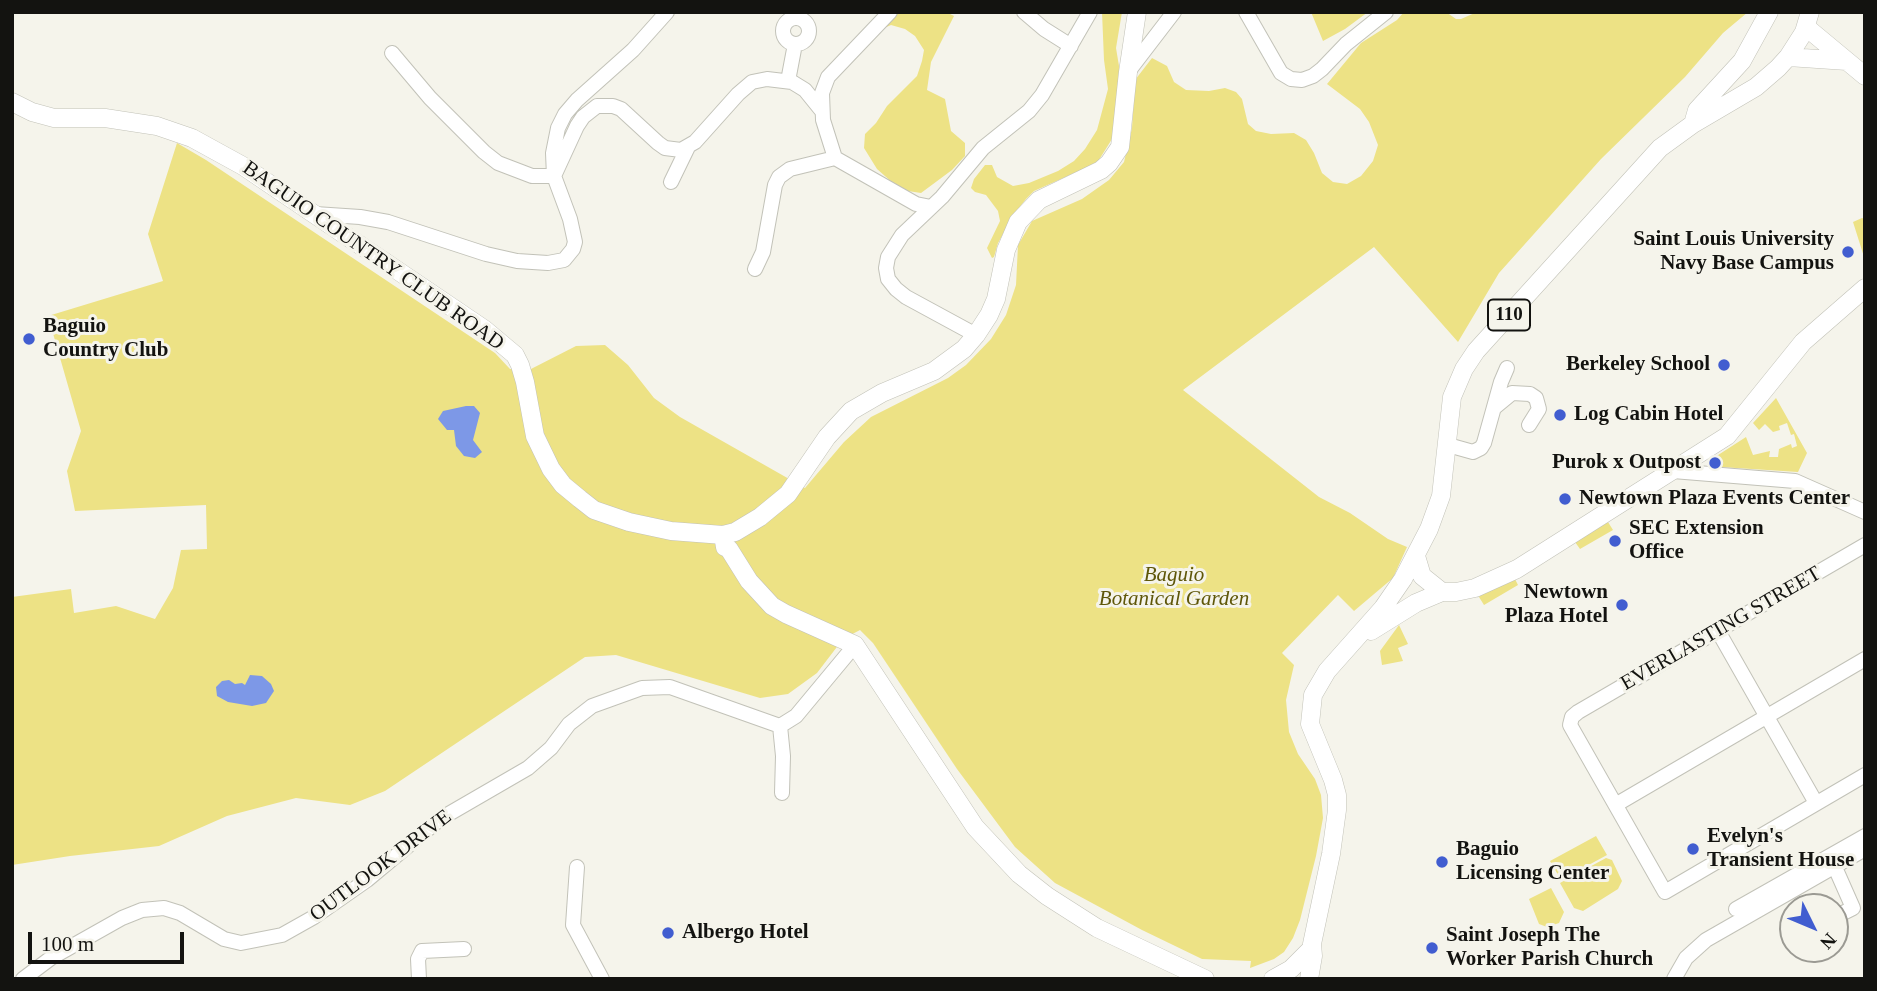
<!DOCTYPE html>
<html>
<head>
<meta charset="utf-8">
<style>
  body { margin:0 }
  #map { position:relative; width:1877px; height:991px; overflow:hidden; background:#f5f4eb; font-family:Georgia,serif }
  canvas { display:block }
  .frame { position:absolute; inset:0; border:14px solid #131310; pointer-events:none }
  .north { position:absolute; left:1779px; top:893px; width:70px; height:70px; box-sizing:border-box; background:#f5f4eb; border:2px solid #9b9a93; border-radius:50%; rotate:133deg; font-size:19px; font-weight:700; line-height:28px; text-align:center; color:#131310 }
  .north::after { content:''; display:block; margin:auto; width:24px; height:32px; background:#415dd0; clip-path:polygon(50% 0,100% 100%,50% 72%,0 100%) }
  .scale { position:absolute; left:28px; top:932px; width:156px; height:32px; box-sizing:border-box; border:4px solid #131310; border-top:0; padding-left:9px; font-size:21px; line-height:24px; white-space:nowrap; color:#131310; -webkit-text-stroke:5px #f5f4eb; paint-order:stroke }
</style>
</head>
<body>
<div id="map">
<canvas width="1877" height="991"></canvas>
<div class="frame"></div>
<div class="north">N</div>
<div class="scale">100 m</div>
</div>
<script>
const g = document.querySelector('canvas').getContext('2d');
g.lineJoin = 'round';
function fill(path, color) { g.fillStyle = color; g.fill(path, 'evenodd'); }
const toPath = rows => new Path2D(rows.map(r => 'M' + r).join(''));
function strokePath(path, color, width, dash) { g.strokeStyle = color; g.lineWidth = width; g.lineCap = dash ? 'butt' : 'round'; g.setLineDash(dash || []); g.stroke(path); }
function write(font, color, halo, rows, align = 'center') {
  g.font = font + ' Georgia,serif'; g.lineWidth = 6; g.setLineDash([]); g.textBaseline = 'middle'; g.strokeStyle = halo; g.fillStyle = color; for (const [text, x, y, turn = 0] of rows) {
    g.save(); g.translate(x, y); g.rotate((+turn || 0) * Math.PI / 180); g.textAlign = isNaN(turn) ? turn : align; if (halo) g.strokeText(text, 0, 0); g.fillText(text, 0, 0); g.restore();
  }
}
fill(toPath([
  [879,12,946,12,954,16,931,62,927,90,945,99,951,131,965,143,965,156,952,170,921,193,908,191,894,184,877,169,864,148,865,134,876,123,887,106,917,76,922,61,924,50,915,36,905,29,891,25,875,32,874,21],
  [1102,12,1122,12,1116,48,1120,72,1112,139,1097,163,1034,191,1026,199,1015,213,998,243,994,257,992,258,987,248,1000,221,998,211,986,195,975,192,971,188,974,179,985,165,992,165,997,177,1013,186,1029,183,1058,171,1074,161,1085,149,1097,130,1108,89,1104,60],
  [1311,12,1368,12,1345,29,1323,41],
  [1404,12,1446,12,1456,19,1461,19,1477,12,1748,12,1723,33,1685,77,1601,159,1499,273,1458,342,1374,247,1183,390,1319,497,1350,513,1388,539,1407,547,1393,578,1354,611,1338,595,1282,653,1294,665,1286,700,1289,732,1298,754,1315,779,1321,795,1323,818,1316,856,1300,920,1293,938,1284,952,1274,959,1250,968,1251,961,1202,959,1142,930,1055,883,1015,847,957,769,873,643,860,630,843,639,817,673,788,694,760,698,616,655,585,657,385,791,350,805,296,798,227,816,159,846,70,856,12,865,12,597,71,589,74,613,116,606,155,619,173,588,181,550,207,549,206,505,75,511,67,471,81,431,48,316,163,281,148,234,177,143,206,160,495,353,510,369,529,370,576,346,605,345,628,365,654,398,680,417,805,488,844,442,871,417,948,378,966,365,991,339,1006,315,1016,285,1018,245,1032,221,1082,199,1109,180,1124,162,1132,128,1135,80,1152,58,1167,66,1174,82,1186,90,1209,91,1225,88,1236,92,1242,99,1248,124,1256,131,1271,134,1294,133,1306,140,1314,153,1322,173,1333,182,1347,184,1361,176,1373,161,1378,145,1369,122,1360,109,1327,84,1361,43,1397,20],
  [1862,218,1865,219,1865,260,1853,222],
  [1776,398,1807,453,1798,472,1721,467,1715,457,1746,437,1753,455,1770,451,1769,457,1778,457,1779,449,1791,444,1792,448,1797,446,1794,434,1791,435,1787,423,1779,426,1780,430,1773,432,1765,424,1759,430,1753,423],
  [1608,522,1613,530,1580,549,1575,542],
  [1515,579,1518,585,1484,605,1479,597,1480,595],
  [1399,625,1408,644,1398,648,1403,661,1382,665,1380,651],
  [1596,836,1607,855,1561,880,1550,861],
  [1606,858,1612,860,1622,881,1618,889,1583,911,1574,908,1560,883],
  [1551,888,1564,912,1559,923,1547,927,1539,924,1529,899]
]), '#ede285');
fill(toPath([
  [466,406,474,406,480,413,473,440,482,452,475,458,464,456,456,446,454,430,447,430,438,419,443,411],
  [250,675,262,676,271,684,274,691,266,703,252,706,228,702,217,696,216,687,222,681,229,680,235,684,242,683,245,685]
]), '#7d98e7');
const minor = toPath([
  [890,12,828,77,822,93,823,120,835,158,916,204,931,207],
  [1024,12,1044,29,1071,46],
  [1246,12,1281,73,1291,79,1302,80,1313,76,1322,69,1346,44,1386,12],
  '783 31a13 13 0 1 1 26 0a13 13 0 1 1-26 0Z',
  [392,53,430,98,484,152,498,163,532,176,554,176,577,126,583,117,597,106,613,106,621,109,658,143,665,148,681,150,695,142,738,94,752,82,767,79,792,82,805,90,822,111],
  [1128,72,1174,12],
  [788,81,795,44],
  [671,182,688,147],
  [315,214,360,217,388,222,486,254,517,261,548,263,564,260,573,249,575,242,570,219,554,176,553,153,558,128,565,114,577,100,633,50,667,12],
  [755,269,763,252,775,185,779,177,790,169,835,158],
  [976,335,906,297,896,289,888,279,886,268,888,257,902,235,942,197,983,148,1029,111,1042,95,1090,12],
  [1495,407,1512,393,1530,394,1536,398,1539,409,1529,425],
  [1448,445,1473,452,1481,448,1484,443,1501,382,1507,368],
  [1673,471,1795,481,1865,512],
  [1865,545,1578,712,1572,717,1570,725,1665,892,1865,775],
  [1718,631,1816,803],
  [780,726,783,756,782,793],
  [1617,804,1865,659],
  [1834,865,1853,908,1835,917],
  [577,867,573,925,602,979],
  [1736,909,1865,836],
  [23,979,51,958,122,918,142,910,164,908,180,913,224,939,241,943,282,935,314,917,367,880,440,819,528,768,551,748,569,724,592,706,642,688,670,687,780,726,796,716,855,645],
  [419,979,418,959,422,951,464,949],
  [1674,979,1686,958,1706,940,1865,849]
]);
const major = toPath([
  [1806,27,1865,76],
  [1788,57,1847,61],
  [12,102,32,112,54,118,105,118,157,126,192,138,243,166,484,329,515,355,520,365,525,382,535,436,551,469,563,485,580,499,594,510,629,522,671,531,723,535,735,532,760,517,788,494,827,437,851,411,882,393,934,371,964,349,976,335,989,315,996,299,1006,250,1018,222,1039,200,1101,170,1109,163,1120,147,1128,72,1137,12],
  [1693,124,1697,110,1742,61,1769,12],
  [723,535,725,547,729,549,749,581,772,606,786,614,855,645,975,827,1019,874,1047,896,1097,928,1205,979],
  [1416,556,1422,576,1442,592],
  [1371,631,1416,603,1442,592,1456,592,1475,588,1517,569,1727,436,1803,342,1865,288],
  [1273,979,1291,969,1312,948],
  [1309,979,1313,956,1312,944,1331,854,1337,810,1337,795,1333,780,1310,724,1313,695,1327,671,1383,608,1403,579,1429,529,1441,496,1452,397,1464,369,1476,351,1660,148,1693,124,1756,87,1778,68,1788,57,1804,32,1810,12]
]);
strokePath(minor, '#c2c2b8', 16);
strokePath(major, '#c2c2b8', 19);
strokePath(minor, '#fff', 14);
strokePath(major, '#fff', 18);
for (const [x, y, r, color] of [
  [1848,252,7,"#415dd0"],
  [29,339,7,"#415dd0"],
  [1724,365,7,"#415dd0"],
  [1560,415,7,"#415dd0"],
  [1715,463,7,"#415dd0"],
  [1565,499,7,"#415dd0"],
  [1615,541,7,"#415dd0"],
  [1622,605,7,"#415dd0"],
  [1693,849,7,"#415dd0"],
  [1442,862,7,"#415dd0"],
  [668,933,7,"#415dd0"],
  [1432,948,7,"#415dd0"]
]) { const dot = new Path2D(); dot.arc(x, y, r, 0, 2 * Math.PI); g.fillStyle = color; g.fill(dot); strokePath(dot, '#f5f4eb', 2.5); }
for (const [x, y, w] of [
  [1509,315,42]
]) { const box = new Path2D(); box.roundRect(x - w / 2, y - 15.5, w, 31, 5); g.fillStyle = '#f5f4eb'; g.fill(box); strokePath(box, '#131310', 2); }
write('bold 19px', '#131310', null, [
  ["110",1509,315]
]);
write('bold 21px', '#131310', '#f5f4eb', [
  ["Saint Louis University",1834,240,"right"],
  ["Navy Base Campus",1834,264,"right"],
  ["Baguio",43,327],
  ["Country Club",43,351],
  ["Berkeley School",1710,365,"right"],
  ["Log Cabin Hotel",1574,415],
  ["Purok x Outpost",1701,463,"right"],
  ["Newtown Plaza Events Center",1579,499],
  ["SEC Extension",1629,529],
  ["Office",1629,553],
  ["Newtown",1608,593,"right"],
  ["Plaza Hotel",1608,617,"right"],
  ["Evelyn's",1707,837],
  ["Transient House",1707,861],
  ["Baguio",1456,850],
  ["Licensing Center",1456,874],
  ["Albergo Hotel",682,933],
  ["Saint Joseph The",1446,936],
  ["Worker Parish Church",1446,960]
], 'left');
write('21px', '#131310', '#f5f4eb', [
  ["BAGUIO COUNTRY CLUB ROAD",373,256,35],
  ["EVERLASTING STREET",1721,629,-30],
  ["OUTLOOK DRIVE",381,866,-37]
]);
write('italic 21px', '#5f5709', '#f5f4eb', [
  ["Baguio",1174,575],
  ["Botanical Garden",1174,599]
]);
</script>
</body>
</html>
